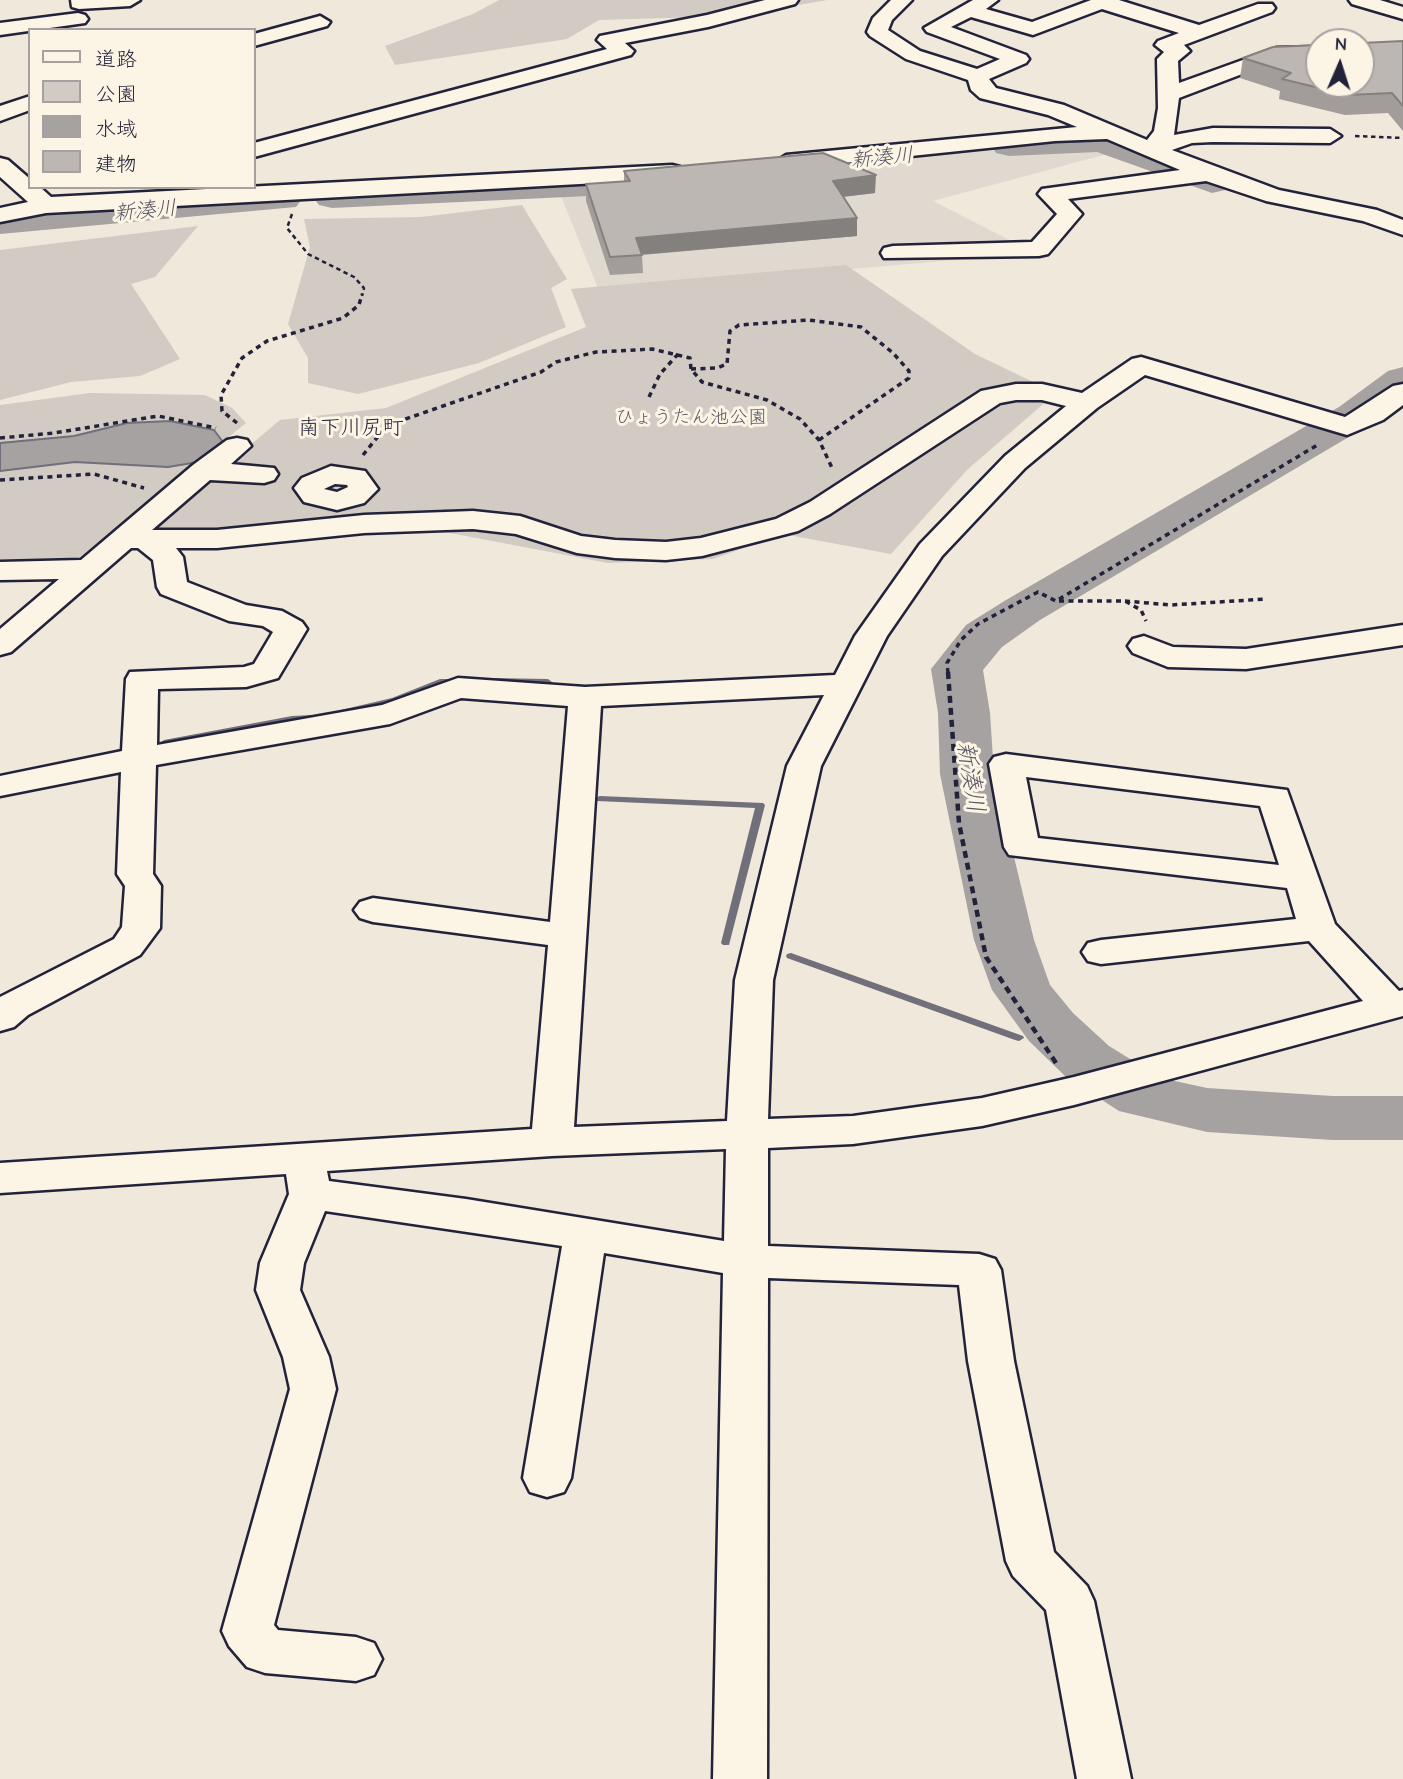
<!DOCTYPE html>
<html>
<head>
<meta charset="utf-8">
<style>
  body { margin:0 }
  #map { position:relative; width:1403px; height:1779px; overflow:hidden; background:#efe8db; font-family:"Comic Neue","Klee One",sans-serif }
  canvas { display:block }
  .legend { position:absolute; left:28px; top:28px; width:228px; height:161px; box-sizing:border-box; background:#fcf5e5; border:2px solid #a5a1a1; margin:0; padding:9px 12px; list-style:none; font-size:21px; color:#22223b }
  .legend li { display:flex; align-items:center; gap:14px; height:35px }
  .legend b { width:35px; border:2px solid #a5a1a1 }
  .north { position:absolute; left:1305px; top:28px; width:70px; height:70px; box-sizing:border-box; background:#fcf5e5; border:2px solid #a5a1a1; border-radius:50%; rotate:3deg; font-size:19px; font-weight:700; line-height:28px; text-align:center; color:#22223b }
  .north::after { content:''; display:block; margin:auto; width:24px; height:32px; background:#22223b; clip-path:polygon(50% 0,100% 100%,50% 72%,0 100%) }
</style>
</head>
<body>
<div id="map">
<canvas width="1403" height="1779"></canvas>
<ul class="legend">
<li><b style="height:9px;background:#fcf5e5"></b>道路</li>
<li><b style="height:19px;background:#d1cbc3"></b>公園</li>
<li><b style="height:19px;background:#a6a2a2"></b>水域</li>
<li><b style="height:19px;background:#bcb7b3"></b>建物</li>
</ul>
<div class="north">N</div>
</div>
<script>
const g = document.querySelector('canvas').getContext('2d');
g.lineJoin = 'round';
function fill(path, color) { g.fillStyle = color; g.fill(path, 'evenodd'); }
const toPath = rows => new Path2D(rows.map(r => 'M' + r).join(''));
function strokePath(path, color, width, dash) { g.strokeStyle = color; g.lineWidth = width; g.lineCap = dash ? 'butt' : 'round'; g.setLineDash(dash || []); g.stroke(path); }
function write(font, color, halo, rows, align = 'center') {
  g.font = font + ' "Comic Neue","Klee One",sans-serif'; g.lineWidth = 6; g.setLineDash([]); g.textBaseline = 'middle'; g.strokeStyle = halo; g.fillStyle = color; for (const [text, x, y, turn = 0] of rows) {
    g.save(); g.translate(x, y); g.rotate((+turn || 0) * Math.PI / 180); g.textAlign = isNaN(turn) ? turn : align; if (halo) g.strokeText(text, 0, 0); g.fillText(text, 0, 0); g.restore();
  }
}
fill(toPath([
  [1060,143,1118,151,933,201,1035,253,599,291,559,191]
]), '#e0d9cf');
fill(toPath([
  [499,0,827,0,735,16,599,20,567,39,395,65,385,46,473,14],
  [522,205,567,279,551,288,566,327,479,363,358,394,308,383,308,358,288,324,310,247,304,219,421,217],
  [198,226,155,277,131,284,180,359,140,376,71,382,0,400,0,250],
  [846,265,975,354,1056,393,968,469,891,554,783,534,713,559,608,563,429,529,316,538,139,539,280,420,386,408,586,327,571,289],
  [90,393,205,395,232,408,246,423,77,559,0,561,0,405]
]), '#d1cbc3');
const water = toPath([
  [170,421,214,430,223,442,198,462,168,467,75,462,0,471,0,443,74,436,127,423,170,421]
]);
fill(water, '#a6a2a2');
strokePath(water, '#716f79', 2);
fill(toPath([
  [489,678,548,679,552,682,548,685,486,683,485,681,486,679,489,678],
  [440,679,457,679,461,682,457,685,441,685,395,703,344,715,340,712,341,710,392,698,440,679],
  [312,715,315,716,316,718,315,720,292,722,164,746,160,743,164,740,292,716,312,715],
  [600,796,763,803,765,805,729,945,723,945,721,943,755,808,597,801,595,799,597,797,600,796],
  [791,953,1023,1036,1024,1038,1019,1041,1015,1040,787,958,786,956,787,954,791,953],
  [1070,1052,1091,1059,1092,1061,1091,1063,1087,1065,1066,1057,1065,1055,1070,1052]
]), '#716f79');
fill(toPath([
  [1099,130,1163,148,1225,174,1230,182,1225,190,1212,193,1097,152,1009,156,996,153,991,145,996,137,1009,134,1099,130],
  [703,164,716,167,721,175,716,183,588,196,332,208,319,205,313,197,319,189,332,186,588,174,703,164],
  [283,188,296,191,302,199,296,207,0,234,0,212,115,199,283,188],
  [1403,367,1403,400,1369,425,1040,620,1002,647,983,670,990,713,994,774,1034,940,1050,985,1073,1013,1109,1046,1161,1078,1207,1088,1333,1096,1403,1096,1403,1140,1333,1140,1207,1132,1119,1111,1065,1076,1029,1041,992,990,974,940,940,774,938,713,931,669,966,625,1006,600,1339,407,1388,371,1403,367]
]), '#a6a2a2');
const minor = toPath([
  [71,0,140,0,130,6,79,9,72,7,71,0],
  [765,0,798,0,795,4,708,27,625,43,634,51,631,55,254,157,254,143,607,49,597,40,600,36,707,15,765,0],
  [891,0,912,0,892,20,888,30,920,51,977,69,1000,59,927,32,924,28,973,0,998,0,986,9,1032,22,1091,0,1119,0,1199,25,1258,4,1272,4,1275,8,1272,12,1184,45,1190,51,1178,61,1179,83,1276,48,1319,47,1319,59,1279,60,1179,98,1174,135,1213,128,1330,129,1341,136,1330,143,1213,142,1192,143,1172,150,1279,190,1377,210,1403,220,1403,235,1363,221,1266,201,1206,181,1068,199,1082,214,1048,254,1039,256,884,258,881,253,884,248,893,246,1032,242,1057,214,1038,194,1042,189,1180,170,1107,139,1055,141,786,169,778,167,775,162,786,155,1077,127,1048,115,980,98,971,90,968,80,906,59,870,36,867,32,873,18,891,0],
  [1102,9,1179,33,1158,41,1155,45,1164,52,1157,59,1158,108,1154,131,1147,140,1064,105,996,88,989,79,1026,63,1029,59,1026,55,951,27,971,17,1033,35,1102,9],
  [1349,0,1380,0,1403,7,1403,19,1352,4,1349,0],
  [78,13,85,15,88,19,85,23,0,35,0,23,78,13],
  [320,16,330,22,327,26,254,46,254,34,320,16],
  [30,96,30,110,0,121,0,106,30,96],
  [0,158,8,160,30,179,30,187,40,187,51,197,672,165,680,167,684,172,680,177,672,179,46,213,0,222,0,208,28,202,0,177,0,158],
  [1141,357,1345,417,1393,386,1403,384,1403,405,1383,420,1347,435,1145,375,1097,408,1025,468,942,556,887,636,821,766,773,980,768,1119,853,1116,982,1098,1074,1077,1363,1001,1309,941,1101,964,1088,961,1082,952,1088,943,1101,940,1296,919,1287,888,1009,855,1004,847,989,764,994,757,1006,754,1287,790,1335,924,1399,991,1403,990,1403,1016,1074,1105,982,1126,853,1144,768,1148,768,1246,979,1254,995,1259,1001,1270,1014,1361,1054,1552,1087,1586,1094,1601,1131,1779,1077,1779,1046,1610,1013,1576,1006,1561,968,1361,959,1285,768,1278,767,1779,713,1779,723,1273,604,1253,571,1478,564,1492,547,1497,530,1492,523,1478,562,1246,325,1211,304,1263,300,1290,329,1357,336,1389,274,1625,278,1630,356,1637,374,1643,382,1659,374,1675,356,1681,265,1673,247,1667,229,1646,222,1631,290,1389,283,1357,256,1290,260,1263,289,1194,286,1174,0,1193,0,1163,532,1129,548,945,373,922,360,918,354,910,360,902,373,898,550,922,568,706,461,698,390,724,156,765,153,874,161,886,160,928,140,955,28,1015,14,1027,0,1031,0,997,114,939,122,927,125,886,117,874,121,772,0,796,0,776,122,751,126,679,130,672,244,667,254,664,273,632,263,626,229,621,161,594,157,587,153,560,138,548,131,548,11,652,0,655,0,629,59,579,0,580,0,562,81,560,193,465,227,440,237,438,247,440,251,446,231,464,274,468,278,474,274,480,264,483,210,480,152,530,217,530,364,515,473,511,520,516,581,536,615,540,666,542,701,538,776,519,810,502,981,391,1016,384,1042,384,1082,393,1132,359,1141,357],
  [1016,400,1042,400,1066,406,1005,456,920,544,855,636,835,675,585,687,458,678,382,705,157,745,158,689,246,687,278,678,307,629,302,622,282,611,246,605,187,582,183,557,176,548,217,548,364,533,473,529,516,534,577,553,615,558,666,560,702,556,798,531,830,514,1000,403,1016,400],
  [824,695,787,766,735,980,727,1121,574,1127,601,706,824,695],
  [1026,777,1260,806,1279,865,1038,838,1026,777],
  [726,1149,724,1241,466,1199,329,1181,327,1171,552,1156,726,1149],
  [331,466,365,471,378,489,364,503,337,510,304,502,294,488,302,478,331,466],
  [335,484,347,485,348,487,337,492,324,489,335,484],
  [1403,625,1403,645,1246,669,1168,667,1133,653,1128,646,1133,639,1144,636,1173,647,1246,649,1403,625]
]);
strokePath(minor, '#22223b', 5);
strokePath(toPath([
  [1355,136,1403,138],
  [292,214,287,228,308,254,354,277,364,288,362,296]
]), '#22223b', 2.5, [4.5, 3.5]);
strokePath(toPath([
  [691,369,717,368,727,364,730,331,739,325,809,320,861,327,893,353,909,371,909,378,819,440],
  [649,397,660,374,679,353],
  [237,423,222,411,221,395,242,358,267,341,343,318,359,305,362,294],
  [0,438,54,433,158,416,216,428],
  [363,455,384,429,394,423,541,372,556,362,596,352,652,349,690,358,691,369,702,382,767,400,800,419,819,440,833,470],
  [0,480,94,474,144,488],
  [1059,601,1125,601,1141,610,1146,621],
  [1125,601,1171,605,1266,599],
  [948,673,947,663,961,640,978,624,1038,592,1056,601,1319,444]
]), '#22223b', 3.5, [5, 4.5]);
strokePath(toPath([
  [948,672,959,823,986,957,1058,1066]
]), '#22223b', 4.5, [7, 5]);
fill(minor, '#fcf5e5');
fill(toPath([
  [1403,41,1403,131,1388,113,1345,115,1279,99,1280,91,1240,78,1243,58],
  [624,171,875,193,843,197,857,236,642,255,643,273,610,275,586,201,586,184,624,182]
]), '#a29d9a');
fill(toPath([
  [876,175,875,193,832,198,833,181],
  [857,218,857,236,636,255,636,238]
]), '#84807d');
const building = toPath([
  [1403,41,1403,106,1392,93,1348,95,1282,79,1291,73,1243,58,1273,47,1319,45,1319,84,1361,84,1361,43,1403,41],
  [823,153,876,175,833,181,857,218,636,238,642,255,610,257,586,184,630,181,624,171,823,153]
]);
fill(building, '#bcb7b3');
strokePath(building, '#84807d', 2);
write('19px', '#575564', '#fcf5e5', [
  ["ひょうたん池公園",691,418]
]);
write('italic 21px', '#575564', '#fcf5e5', [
  ["新湊川",882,158,-5],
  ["新湊川",145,211,-5]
]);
write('21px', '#22223b', '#fcf5e5', [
  ["南下川尻町",351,428]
]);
write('italic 24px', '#575564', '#fcf5e5', [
  ["新湊川",970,777,81]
]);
</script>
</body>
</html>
